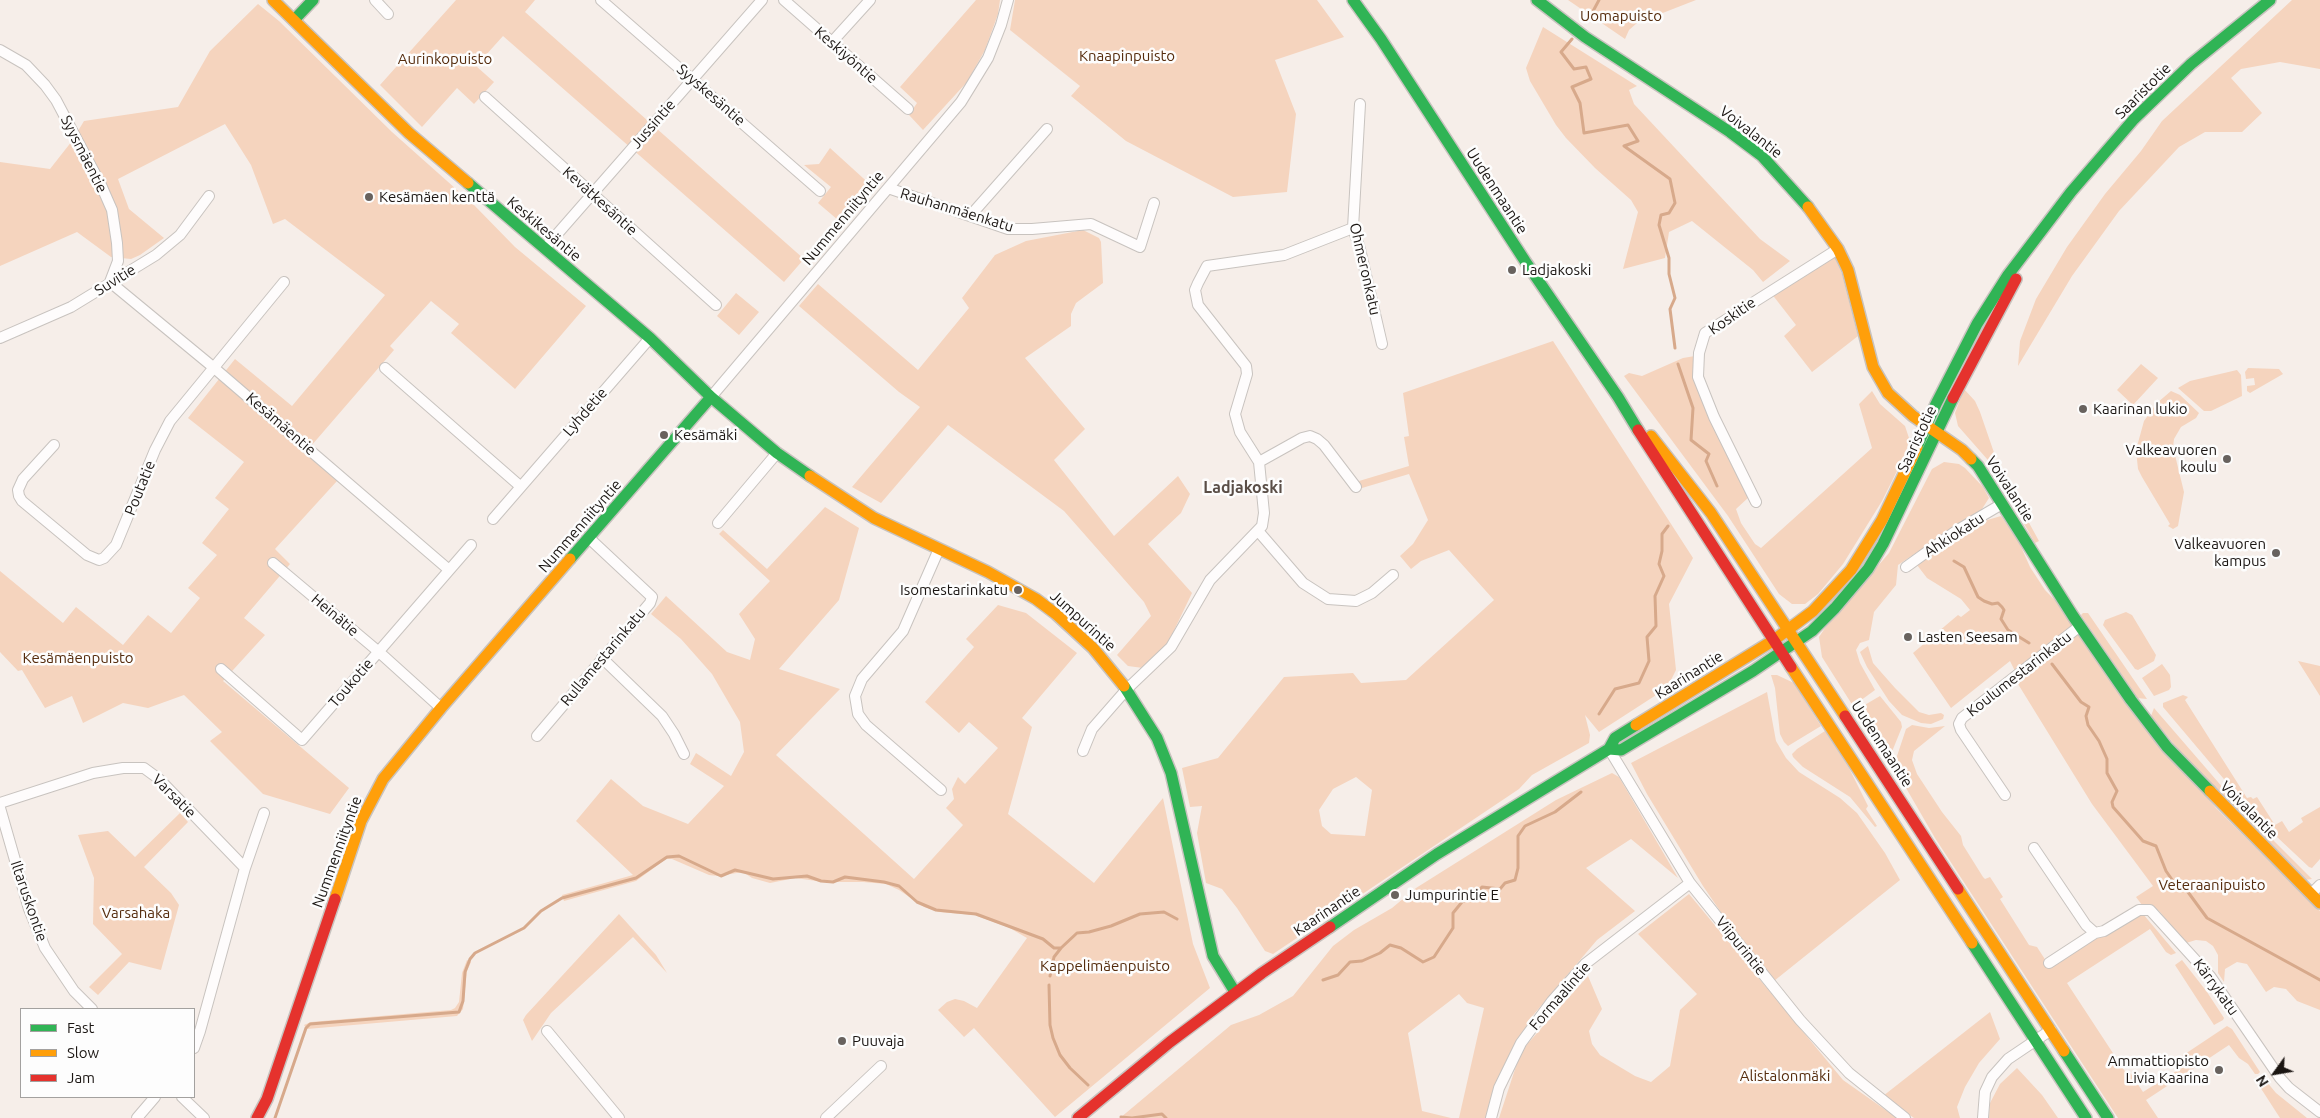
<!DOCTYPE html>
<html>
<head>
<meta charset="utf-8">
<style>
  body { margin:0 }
  #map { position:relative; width:2320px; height:1118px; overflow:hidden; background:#f6eee9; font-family:Ubuntu,sans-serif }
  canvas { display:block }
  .legend { position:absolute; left:20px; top:1008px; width:175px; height:90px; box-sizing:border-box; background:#fdfdfd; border:1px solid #a3a19f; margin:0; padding:6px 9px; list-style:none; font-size:15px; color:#1b1613 }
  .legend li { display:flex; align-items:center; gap:10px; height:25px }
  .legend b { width:25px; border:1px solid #a3a19f }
  .north { position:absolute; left:2250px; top:1048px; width:50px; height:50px; -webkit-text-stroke:4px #fdfdfd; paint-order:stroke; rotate:238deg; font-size:14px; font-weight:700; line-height:20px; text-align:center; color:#1b1613 }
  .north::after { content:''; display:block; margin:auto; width:18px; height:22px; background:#1b1613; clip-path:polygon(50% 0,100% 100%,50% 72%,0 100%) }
</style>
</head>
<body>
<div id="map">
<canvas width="2320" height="1118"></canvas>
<ul class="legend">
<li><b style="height:6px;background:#30b455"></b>Fast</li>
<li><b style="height:6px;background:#ff9f0a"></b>Slow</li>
<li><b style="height:6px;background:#e5322d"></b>Jam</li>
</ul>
<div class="north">N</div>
</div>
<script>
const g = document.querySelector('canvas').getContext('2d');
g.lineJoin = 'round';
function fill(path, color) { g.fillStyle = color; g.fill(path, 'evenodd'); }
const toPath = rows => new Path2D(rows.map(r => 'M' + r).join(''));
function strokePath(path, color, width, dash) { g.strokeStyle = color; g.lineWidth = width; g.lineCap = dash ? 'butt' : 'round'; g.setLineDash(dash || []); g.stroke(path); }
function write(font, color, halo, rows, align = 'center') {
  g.font = font + ' Ubuntu,sans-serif'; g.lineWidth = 5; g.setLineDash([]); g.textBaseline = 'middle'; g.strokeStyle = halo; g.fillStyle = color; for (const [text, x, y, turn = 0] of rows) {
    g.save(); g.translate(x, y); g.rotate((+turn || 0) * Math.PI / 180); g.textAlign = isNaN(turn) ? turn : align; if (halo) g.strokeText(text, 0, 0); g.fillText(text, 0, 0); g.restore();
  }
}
fill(toPath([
  [456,0,535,0,525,12,804,259,784,282,503,36,476,66,494,82,474,104,457,88,422,127,380,85],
  [976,0,1000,0,998,14,985,50,967,82,923,130,909,115,917,103,900,87],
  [1015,0,1317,0,1344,37,1275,60,1296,114,1287,192,1233,197,1126,141,1071,96,1080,86,1010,30],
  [1568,0,1696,0,1637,23,1629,30,1625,39],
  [2292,0,2320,0,2320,69,2280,62,2241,69,2231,78,2262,113,2242,132,2205,132,2179,147,2119,211,2072,276,2018,366,2020,341,2036,299,2067,247,2105,194,2141,151,2162,121],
  [258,4,279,21,392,132,474,205,515,247,586,306,515,389,451,333,459,324,431,301,390,346,394,350,305,453,337,481,275,549,290,564,244,618,265,635,223,681,349,788,330,814,263,794,210,741,222,732,184,695,148,708,123,703,83,723,72,696,45,708,22,670,18,671,0,652,0,571,63,623,76,607,123,645,148,615,171,633,200,598,188,588,217,555,202,543,229,509,215,498,244,462,188,418,235,359,292,406,385,295,285,219,273,224,251,165,225,124,118,179,129,209,164,238,140,255,131,259,111,257,77,232,0,266,0,162,50,169,72,141,84,121,178,107,210,51],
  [1543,27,1637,86,1629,90,1634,104,1760,239,1790,261,1763,282,1753,270,1692,221,1669,232,1665,258,1623,269,1638,212,1631,200,1595,168,1566,138,1556,125,1530,81,1526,68],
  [830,148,874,188,838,220,818,203,831,187,804,165,819,164],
  [1083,230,1099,238,1101,242,1103,283,1076,303,1071,314,1071,326,1025,358,1085,429,1054,460,1114,536,1178,476,1190,494,1181,513,1148,544,1192,593,1167,645,1143,668,1128,666,1117,655,1151,616,1144,602,1064,511,948,425,881,503,852,487,920,407,899,392,799,306,818,284,918,370,969,308,962,298,995,255,1026,241],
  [1834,256,1842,274,1858,336,1812,372,1784,336,1796,325,1771,293],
  [736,293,759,312,739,335,717,316],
  [1553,341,1693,558,1669,604,1676,670,1667,688,1599,732,1585,715,1590,735,1589,743,1532,775,1519,789,1273,954,1265,951,1237,908,1222,889,1206,883,1197,833,1202,806,1190,807,1182,768,1218,758,1284,677,1353,673,1361,683,1406,680,1494,600,1449,550,1421,561,1411,569,1400,556,1413,544,1428,520,1409,474,1362,488,1359,481,1409,466,1404,437,1409,436,1403,393],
  [1356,777,1372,790,1365,836,1331,834,1322,826,1319,810,1333,789],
  [1695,356,1695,379,1749,497,1736,509,1741,523,1755,544,1761,548,1872,448,1859,404,1872,391,1880,404,1905,426,1909,438,1906,453,1882,501,1843,564,1818,594,1805,604,1792,604,1779,594,1728,516,1624,376,1629,373,1642,376,1683,358],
  [2141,364,2158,378,2133,405,2117,390],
  [2248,368,2279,369,2283,374,2250,393,2247,391,2247,386,2255,385,2254,378,2246,379,2245,372],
  [2237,370,2241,375,2242,396,2211,411,2204,411,2178,388,2190,381],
  [1964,389,1975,401,1980,412,2000,470,2039,541,2035,543,1987,459,1958,426,1955,413],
  [2171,391,2180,395,2199,413,2196,418,2181,427,2174,439,2173,447,2184,492,2178,526,2173,529,2168,526,2170,524,2142,477,2138,469,2136,450,2144,421,2157,403],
  [1944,462,1959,464,1965,468,1983,487,1989,498,1982,509,1898,565,1896,585,1874,612,1869,640,1860,643,1856,650,1860,663,1875,690,1853,706,1822,657,1819,637,1825,628,1889,553,1932,469],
  [825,507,859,528,839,600,779,669,840,689,776,755,914,879,963,825,946,808,954,799,952,789,958,777,965,784,998,748,969,722,959,733,925,702,974,647,966,639,998,605,1026,613,1077,653,1022,718,1032,727,1008,814,1094,883,1163,798,1193,944,1210,988,1055,1117,974,1028,964,1037,938,1010,947,1002,955,999,964,1001,977,1008,1027,938,1008,927,974,915,939,912,924,907,899,890,886,884,863,882,824,882,795,878,770,883,752,878,743,872,718,876,709,875,672,859,666,859,636,881,564,901,562,895,633,875,576,821,611,779,643,806,688,824,724,786,690,764,696,753,731,776,744,752,740,722,712,674,681,639,651,614,666,596,727,652,750,660,755,639,739,614,770,581,719,534,723,530,767,569],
  [2001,516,2018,540,2030,567,2045,590,2060,605,2216,808,2320,911,2320,1010,2297,1001,2286,989,2274,987,2266,992,2247,964,2237,962,2225,969,2224,982,2218,973,2218,955,2213,946,2206,941,2196,940,2186,943,2159,911,2153,907,2142,905,2136,897,2153,886,2092,804,2018,684,2015,671,2010,661,1951,708,1913,653,1958,615,1961,617,1970,610,1961,599,1927,578,1917,565,1977,523],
  [2126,612,2132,615,2156,655,2154,661,2138,670,2135,669,2103,625,2105,620],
  [2083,613,2088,613,2147,699,2137,698,2081,615],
  [1868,646,1873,663,1895,688,1919,712,1929,715,1941,713,1944,715,1943,719,1931,724,1921,723,1902,715,1889,701,1867,667,1860,652],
  [2298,661,2320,666,2320,696],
  [2162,664,2170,675,2171,687,2169,690,2154,696,2142,678],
  [1771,675,1777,675,1794,683,1821,726,1788,746,1784,742,1780,734,1775,688],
  [1767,692,1776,741,1786,758,1799,772,1840,798,1857,813,1885,853,1900,880,1774,981,1746,949,1703,886,1647,794,1631,763],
  [2183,695,2188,697,2185,700,2247,798,2251,797,2253,799,2257,797,2275,825,2282,821,2289,832,2303,822,2301,818,2320,807,2320,859,2312,868,2309,867,2277,837,2234,791,2163,707,2163,703],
  [1880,696,1901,722,1902,727,1889,759,1856,710],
  [2154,708,2237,804,2312,879,2305,880,2191,765,2151,716],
  [1912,725,1929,728,1945,726,1914,751,1912,760,1917,774,1942,812,1961,836,1963,845,1983,877,1985,879,1990,877,2003,897,2000,899,2029,945,2037,947,2048,964,2143,914,2176,953,2171,955,2166,952,2150,929,2067,983,2126,1073,2129,1071,2143,1092,2178,1070,2173,1062,2227,1026,2232,1029,2260,1072,2258,1074,2255,1074,2248,1064,2239,1058,2229,1045,2146,1100,2158,1118,2118,1118,1935,838,1895,769,1894,765,1906,729],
  [1825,731,1849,768,1868,806,1866,809,1877,826,1875,827,1850,797,1803,767,1793,757,1792,754,1797,749],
  [1612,773,1619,777,1678,878,1631,839,1586,868,1635,911,1597,940,1529,1020,1487,1118,1459,1118,1484,1008,1467,1003,1459,994,1408,1033,1422,1111,1451,1118,1120,1118,1231,1025,1259,1015,1293,996,1333,946,1354,930,1392,908,1416,888,1556,800],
  [180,813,188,822,144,867,171,893,179,905,161,970,129,962,98,995,89,987,122,954,93,924,94,878,78,835,108,831,135,857],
  [1689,894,1843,1080,1897,1118,1499,1118,1521,1051,1588,976,1602,1009,1589,1031,1592,1044,1600,1055,1635,1076,1651,1082,1670,1066,1680,1010,1697,994,1638,934],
  [619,914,656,955,667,973,633,937,551,1013,532,1041,523,1020,526,1015],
  [467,960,471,962,467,971,463,1009,457,1016,307,1029,304,1025,311,1022,451,1010,455,1008,459,1002,462,973],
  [2182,960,2207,992,2224,1018,2223,1020,2214,1025,2175,965],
  [1990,1012,2000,1039,1979,1063,1965,1087,1957,1107,1960,1118,1914,1118,1883,1096],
  [2017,1068,2042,1095,2058,1118,1989,1118,1990,1103,2000,1084],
  [2266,1081,2276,1093,2307,1118,2280,1118,2260,1087]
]), '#f5d4be');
strokePath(toPath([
  [1591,15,1599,0],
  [1572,39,1561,52,1574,69,1586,67,1591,79,1572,87,1580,103,1584,133,1628,125,1638,141,1624,146,1670,179,1675,203,1669,213,1661,215,1659,225,1669,258,1669,274,1675,298,1670,309,1675,348],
  [1678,364,1693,408,1691,440,1709,454,1706,461,1717,486],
  [1954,561,1964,567,1978,597,1984,601,1992,604,1998,603,2002,607,2004,610,2001,619,2008,630,2029,643],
  [2052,664,2081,702,2089,707,2086,716,2088,725,2099,741,2107,759,2107,773,2117,791,2112,802,2113,807,2143,841,2156,846,2166,871,2173,881,2185,888,2207,918,2320,980],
  [1599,714,1615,689,1639,683,1649,661,1647,637,1656,626,1655,596,1664,576,1659,564,1662,551,1662,534,1668,526],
  [1050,976,1054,957,1061,948],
  [1323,980,1338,975,1350,962,1362,961,1380,953,1390,945,1401,948,1423,962,1434,957,1453,928,1453,913,1462,902,1475,896,1482,887,1500,889,1505,883,1515,880,1518,868,1518,836,1525,826,1555,812,1581,792],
  [1049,985,1050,1025,1053,1038,1060,1055,1070,1068,1088,1085],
  [1121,1117,1132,1118,1162,1114,1166,1118],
  [275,1118,306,1028,310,1024,459,1012,463,1001,465,972,470,959,475,953,524,928,541,911,562,898,636,878,667,857,679,856,721,876,735,870,773,879,807,876,821,881,833,882,845,877,884,882,899,886,917,902,936,910,976,914,1043,939,1054,948,1061,948,1077,933,1089,932,1111,926,1140,914,1164,912,1177,919]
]), '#d7a98b', 3);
const street = toPath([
  [375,0,388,14],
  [601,0,820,191],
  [784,0,908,109],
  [832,42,870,0],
  [0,50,26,65,45,85,56,100,101,185,112,210,117,243,118,261,110,282],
  [485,97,716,305],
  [1360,104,1353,228,1360,249,1382,344],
  [888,188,1008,229,1032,229,1091,224,1140,247,1154,203],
  [970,216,1047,129],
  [545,248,762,0],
  [110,282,213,367,448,569],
  [0,338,71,307,156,255,180,235,209,196],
  [385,368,520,486],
  [711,397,961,102,988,58,1001,25,1008,0],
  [54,445,23,479,18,490,19,496,22,501,87,555,99,560,104,558,116,545,155,450,170,421,284,282],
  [1259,462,1302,438,1310,436,1317,439,1324,445,1356,487],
  [1756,502,1714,417,1698,377,1699,353,1705,333,1838,249],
  [493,519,650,338],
  [718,523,777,453],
  [1259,532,1303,583,1328,599,1356,601,1372,593,1393,575],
  [939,549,903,631,862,679,855,696,858,714,866,725,941,790],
  [273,563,379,652,441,708],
  [1906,567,1956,531,2002,504],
  [602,658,662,716,674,734,684,754],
  [221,669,302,740,471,545],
  [537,736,650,603,652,597,590,539],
  [1609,749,1690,883,1800,1020,1849,1073,1905,1118],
  [1083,751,1092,729,1127,689,1171,647,1210,580,1262,526,1264,513,1259,462,1240,432,1235,414,1247,374,1246,366,1198,305,1195,290,1198,283,1207,266,1284,255,1353,228],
  [2005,795,1961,730,1959,724,1962,718,2080,626],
  [0,803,93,773,123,768,144,768,159,779,245,868],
  [0,808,29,909,45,948,74,991,92,1009],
  [2034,848,2086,925,2095,933],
  [2311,894,2320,885],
  [2049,963,2095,933,2104,931,2139,910,2150,910,2210,976,2280,1078,2289,1088,2320,1112],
  [547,1031,619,1118],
  [194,1048,200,1031,245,868,264,813],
  [182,1097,204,1118],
  [137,1118,155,1097],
  [826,1118,881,1066],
  [1491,1118,1499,1088,1521,1043,1552,1001,1585,964,1690,883],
  [1983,1118,1985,1092,1992,1077,2008,1059,2051,1030]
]);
const fast = toPath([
  [1353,0,1381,39,1525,261,1618,397,1638,430],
  [1537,0,1585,37,1730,132,1762,156,1808,207],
  [294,20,313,0],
  [468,183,650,338,711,397,777,453,810,476],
  [1917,447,1936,404,1977,324,2008,275,2071,192,2134,119,2191,64,2270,0],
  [1971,459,1978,466,2073,616,2131,700,2167,747,2210,791],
  [570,559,711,397],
  [1124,686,1157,738,1171,773,1213,956,1235,992],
  [1609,749,1621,750,1753,671,1812,631,1835,608,1868,569,1883,544,1953,398],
  [1330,927,1437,854,1609,749,1615,738,1636,725],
  [1972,943,2086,1118],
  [2064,1051,2108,1118]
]);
const slow = toPath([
  [273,0,409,133,468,183],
  [1808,207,1838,249,1848,270,1873,367,1888,393,1913,416,1962,450,1971,459],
  [1651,436,1711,513,1845,716],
  [810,476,874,518,988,572,1036,599,1056,614,1093,648,1124,686],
  [1791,667,1972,943],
  [1636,725,1774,640,1813,611,1851,570,1882,520,1917,447],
  [2210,791,2320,903],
  [1958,889,2064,1051],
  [335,899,361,821,383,779,441,708,570,559]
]);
const jam = toPath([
  [1953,398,2016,279],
  [1638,430,1791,667],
  [1845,716,1958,889],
  [257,1118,267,1099,335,899],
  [1078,1118,1170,1042,1262,973,1330,927]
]);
strokePath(street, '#c8c3bf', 12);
strokePath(fast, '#c8c3bf', 14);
strokePath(slow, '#c8c3bf', 14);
strokePath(jam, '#c8c3bf', 14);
strokePath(street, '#fefcfc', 10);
strokePath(fast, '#30b455', 11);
strokePath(slow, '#ff9f0a', 11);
strokePath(jam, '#e5322d', 11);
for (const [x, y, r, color] of [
  [369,197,5,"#68625e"],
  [1512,270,5,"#68625e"],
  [2083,409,5,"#68625e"],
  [664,435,5,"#68625e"],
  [2227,459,5,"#68625e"],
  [2276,553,5,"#68625e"],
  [1018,590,5,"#68625e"],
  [1908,637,5,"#68625e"],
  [1395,895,5,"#68625e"],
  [842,1041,5,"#68625e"],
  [2219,1070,5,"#68625e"]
]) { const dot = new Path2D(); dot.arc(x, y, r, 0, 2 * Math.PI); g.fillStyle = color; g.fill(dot); strokePath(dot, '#fdfdfd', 2); }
write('15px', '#552c0d', '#fdfdfd', [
  ["Uomapuisto",1621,16],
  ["Knaapinpuisto",1127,56],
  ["Aurinkopuisto",445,59],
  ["Kesämäenpuisto",78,658],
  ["Veteraanipuisto",2212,885],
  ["Varsahaka",136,913],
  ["Kappelimäenpuisto",1105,966],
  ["Alistalonmäki",1785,1076]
]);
write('15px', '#1b1613', '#fdfdfd', [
  ["Keskiyöntie",846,55,41],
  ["Saaristotie",2143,91,-45],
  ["Syyskesäntie",711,95,41],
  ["Jussintie",653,124,-49],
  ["Voivalantie",1751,132,38],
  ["Syysmäentie",84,154,63],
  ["Uudenmaantie",1497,191,57],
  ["Kevätkesäntie",600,201,42],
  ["Rauhanmäenkatu",957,210,17],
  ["Nummenniityntie",843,218,-50],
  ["Keskikesäntie",544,229,40],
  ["Ohmeronkatu",1365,269,77],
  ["Suvitie",115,280,-32],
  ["Koskitie",1732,316,-35],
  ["Lyhdetie",585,412,-49],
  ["Kesämäentie",281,424,41],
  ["Saaristotie",1917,439,-65],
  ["Poutatie",140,488,-68],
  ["Voivalantie",2010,489,57],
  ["Nummenniityntie",580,526,-49],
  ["Ahkiokatu",1954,535,-33],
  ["Heinätie",335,615,40],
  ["Jumpurintie",1083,621,42],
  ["Rullamestarinkatu",603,657,-50],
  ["Koulumestarinkatu",2019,674,-38],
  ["Kaarinantie",1689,675,-32],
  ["Toukotie",351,683,-49],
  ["Uudenmaantie",1882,744,57],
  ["Varsatie",174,796,45],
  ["Voivalantie",2249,810,45],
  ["Nummenniityntie",337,852,-70],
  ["Iltaruskontie",29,901,71],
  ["Kaarinantie",1327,911,-34],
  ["Viipurintie",1741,946,51],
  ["Kärrykatu",2216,987,54],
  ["Formaalintie",1560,996,-49]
]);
write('15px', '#1b1613', '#fdfdfd', [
  ["Kesämäen kenttä",379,197],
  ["Ladjakoski",1522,270],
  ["Kaarinan lukio",2093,409],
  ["Kesämäki",674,435],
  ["Valkeavuoren",2217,450,"right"],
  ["koulu",2217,467,"right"],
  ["Valkeavuoren",2266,544,"right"],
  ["kampus",2266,561,"right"],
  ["Isomestarinkatu",1008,590,"right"],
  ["Lasten Seesam",1918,637],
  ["Jumpurintie E",1405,895],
  ["Puuvaja",852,1041],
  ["Ammattiopisto",2209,1061,"right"],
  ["Livia Kaarina",2209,1078,"right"]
], 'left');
write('bold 16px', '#5a4e47', '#fdfdfd', [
  ["Ladjakoski",1243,488]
]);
</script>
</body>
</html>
